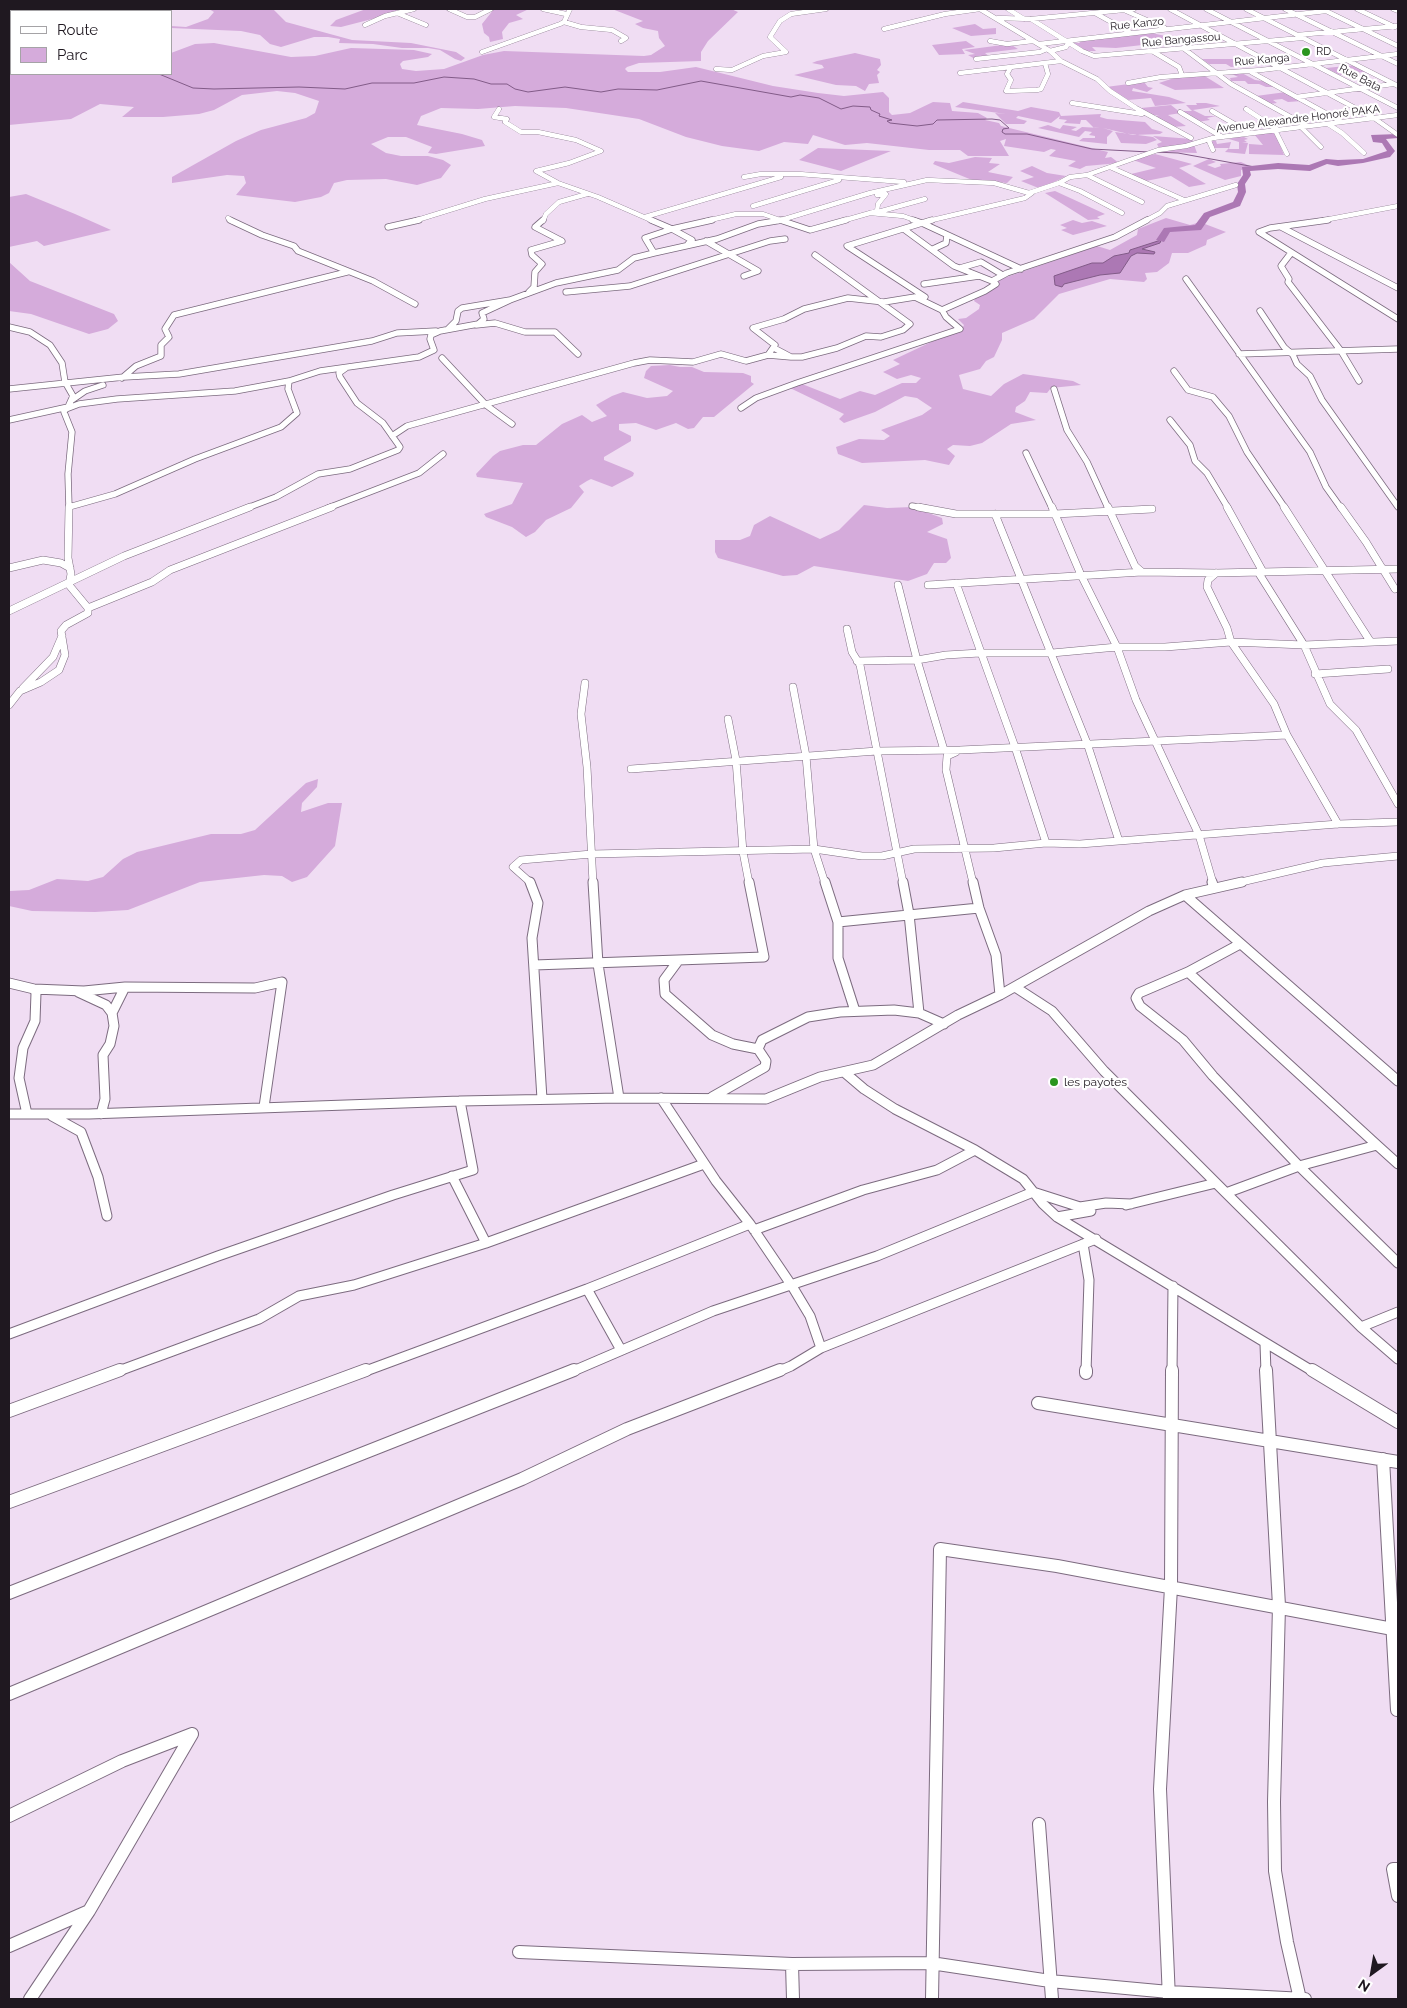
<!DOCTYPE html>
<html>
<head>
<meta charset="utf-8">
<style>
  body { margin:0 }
  #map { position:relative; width:1407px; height:2008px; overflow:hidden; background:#f0ddf3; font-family:Raleway,sans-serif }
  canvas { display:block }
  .frame { position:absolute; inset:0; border:10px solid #1f1820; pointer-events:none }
  .legend { position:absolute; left:10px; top:10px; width:162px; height:65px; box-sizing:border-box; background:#fff; border:1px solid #a5a3a6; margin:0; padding:6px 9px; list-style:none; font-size:15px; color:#1f1820 }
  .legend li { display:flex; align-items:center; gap:10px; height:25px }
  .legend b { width:25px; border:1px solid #a5a3a6 }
  .north { position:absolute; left:1347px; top:1948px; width:50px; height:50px; -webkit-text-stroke:4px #fff; paint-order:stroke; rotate:212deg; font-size:14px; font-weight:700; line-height:20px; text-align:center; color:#1f1820 }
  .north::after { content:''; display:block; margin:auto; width:18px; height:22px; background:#1f1820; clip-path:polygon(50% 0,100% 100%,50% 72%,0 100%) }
</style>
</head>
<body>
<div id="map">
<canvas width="1407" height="2008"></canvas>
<div class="frame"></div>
<ul class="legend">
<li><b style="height:6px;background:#fff"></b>Route</li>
<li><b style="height:14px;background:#d5abdb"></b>Parc</li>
</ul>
<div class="north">N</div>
</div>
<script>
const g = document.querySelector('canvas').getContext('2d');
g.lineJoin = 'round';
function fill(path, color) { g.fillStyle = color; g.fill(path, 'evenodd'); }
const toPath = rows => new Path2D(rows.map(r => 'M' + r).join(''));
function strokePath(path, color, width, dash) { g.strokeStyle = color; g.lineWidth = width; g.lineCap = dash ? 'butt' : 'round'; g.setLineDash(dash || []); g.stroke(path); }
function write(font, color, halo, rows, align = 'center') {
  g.font = font + ' Raleway,sans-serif'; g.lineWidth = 4.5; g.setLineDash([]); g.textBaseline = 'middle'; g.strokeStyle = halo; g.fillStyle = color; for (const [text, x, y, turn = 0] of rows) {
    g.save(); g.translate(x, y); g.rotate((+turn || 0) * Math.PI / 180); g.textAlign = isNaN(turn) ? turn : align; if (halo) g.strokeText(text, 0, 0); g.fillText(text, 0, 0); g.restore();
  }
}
fill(toPath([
  [209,9,273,9,286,22,352,40,411,43,456,52,465,58,461,61,455,59,440,50,428,48,402,48,373,44,339,43,340,39,328,37,314,37,281,47,270,44,260,35,241,31,171,28,171,26,186,27,208,19,214,12],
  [366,9,411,9,341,27,330,26,336,20],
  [494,9,529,9,516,15,523,19,509,23,502,32,503,39,490,42,489,37,484,33,482,24],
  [612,9,731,9,738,12,708,41,701,52,701,61,639,63,627,67,625,69,628,72,660,72,696,67,773,86,818,93,844,96,883,92,889,98,889,112,892,115,910,113,933,102,950,103,952,111,978,113,987,118,985,120,999,123,1001,126,1108,152,1105,158,1111,157,1119,163,1086,166,1080,169,1068,166,1076,161,1049,156,1056,150,1051,149,1044,152,1004,146,1006,139,1000,141,1009,156,968,156,960,150,929,150,867,143,845,145,813,135,808,144,784,142,759,151,722,146,686,137,639,119,566,108,515,106,478,109,441,108,421,116,417,125,462,134,482,140,485,146,436,154,428,153,432,147,406,137,388,137,371,144,386,153,401,156,428,156,443,160,451,165,441,178,417,185,386,179,347,180,334,183,329,193,321,197,295,202,236,195,246,183,244,176,227,175,172,183,172,177,236,141,261,130,306,118,315,113,319,101,295,93,277,91,242,95,214,110,199,114,163,117,122,117,134,107,100,104,71,119,9,125,9,33,11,34,11,74,171,74,171,53,195,44,214,43,291,57,315,56,351,48,414,50,432,54,428,57,403,61,400,64,402,69,416,71,444,69,483,55,504,51,644,56,651,55,665,46,659,38,658,31,643,28,635,24,643,21],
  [975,24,983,29,996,28,996,34,971,36,952,28],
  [1147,32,1179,39,1177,41,1151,41,1147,42,1151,44,1116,48,1092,47,1096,51,1083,51,1073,43,1080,43,1078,40],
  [966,41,975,47,962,49,965,54,939,55,932,45],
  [1010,44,1018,49,985,53,990,57,975,59,968,55,975,54,964,50],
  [855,53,880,59,881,65,877,70,880,72,877,75,879,83,869,84,865,91,856,86,836,85,794,75,824,68,822,65,812,63,817,61],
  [1202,59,1237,59,1239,63,1250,62,1256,65,1231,67,1226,64,1209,64],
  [1356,65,1370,71,1340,75,1326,68],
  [1240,72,1255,80,1270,82,1277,87,1266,87,1259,84,1248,84,1245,81,1231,81,1230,78,1238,77,1230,73],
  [1203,75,1224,88,1175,90,1159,83,1177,77],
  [1144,82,1148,87,1153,88,1147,92,1133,88,1132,91,1169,97,1186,103,1155,106,1151,98,1128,100,1106,87],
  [1286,92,1302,101,1288,102,1282,99,1273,100,1277,103,1270,104,1256,96],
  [963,102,1018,111,1031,107,1059,112,1061,116,1101,114,1100,117,1107,119,1145,122,1152,129,1163,132,1160,134,1133,135,1103,128,1113,131,1107,137,1107,144,1079,141,1083,138,1095,138,1095,136,1089,135,1092,132,1085,131,1079,137,1038,128,1048,125,1060,129,1063,125,1077,127,1071,130,1076,131,1082,127,1100,128,1094,128,1086,120,1081,120,1080,124,1064,123,1067,120,1059,119,1060,116,1051,123,1018,116,1016,118,1027,121,1024,124,1006,124,995,113,1006,114,955,107],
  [1196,103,1206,103,1220,106,1193,110,1205,116,1216,116,1207,118,1210,120,1197,122,1180,111,1192,111,1186,105,1197,105],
  [1171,105,1181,113,1168,115,1186,126,1173,127,1155,116,1159,115,1151,115,1141,108],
  [1115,132,1153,137,1157,140,1146,144,1121,143],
  [1275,132,1284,155,1249,154,1249,144,1263,145,1254,134],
  [1153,136,1192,139,1197,153,1161,152,1157,144,1162,142],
  [1242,136,1248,139,1244,140,1247,142,1242,142,1248,143,1245,154,1225,152,1229,148,1213,148,1209,140,1216,141,1217,144,1231,142,1229,149,1239,149,1239,142,1229,139],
  [818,148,891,151,841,171,799,160],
  [1155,154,1192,164,1179,168,1206,184,1189,187,1171,176,1146,181,1131,174,1156,168,1133,160],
  [975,157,992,158,989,163,1000,164,988,172,1013,177,1007,183,972,180,933,164,935,161,949,163],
  [1209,159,1216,162,1207,165,1215,168,1221,166,1220,164,1241,162,1252,167,1241,170,1241,176,1225,180,1193,166],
  [1032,166,1047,173,1066,176,1041,189,1021,181,1034,177,1020,171],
  [1055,191,1105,214,1097,217,1100,219,1088,220,1045,193],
  [26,194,75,214,111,230,44,246,37,241,9,247,9,197],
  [1166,218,1190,225,1197,223,1205,224,1226,232,1207,240,1206,245,1188,253,1172,253,1169,263,1157,272,1145,273,1147,279,1144,282,1110,279,1059,294,1034,319,1002,333,1002,340,994,357,986,361,980,369,959,375,963,389,991,396,1004,384,1023,374,1073,381,1081,385,1051,388,1047,393,1030,392,1025,401,1016,407,1015,412,1036,420,1011,424,982,443,970,446,953,445,947,449,955,456,949,465,925,460,862,463,838,454,836,447,859,439,884,440,890,436,881,430,922,415,932,408,917,398,905,396,875,412,844,423,839,419,844,414,790,388,802,384,840,399,860,391,875,395,902,383,916,383,921,378,911,375,897,379,883,372,900,364,893,360,963,327,964,325,958,319,966,318,979,309,980,305,974,301,976,297,998,283,998,280,1097,246,1110,250,1137,235,1138,229],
  [1073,220,1082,223,1092,221,1107,226,1073,235,1061,230,1067,228,1060,225],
  [9,262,30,281,114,314,118,321,108,329,89,334,31,314,9,311],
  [670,365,680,367,692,367,704,372,743,373,751,376,751,382,754,384,714,417,703,417,694,428,688,429,676,423,656,430,636,423,619,424,619,430,631,436,631,441,604,457,604,460,631,471,634,473,633,476,612,487,591,479,587,481,579,486,584,492,571,508,546,520,535,532,526,537,512,527,486,517,484,514,512,504,523,483,477,477,476,474,493,456,500,451,523,445,536,445,562,424,582,415,592,422,607,416,596,405,612,396,623,392,647,398,667,396,673,391,644,378,646,371,651,366],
  [864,505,887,508,912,507,942,518,943,524,927,532,947,539,951,558,946,563,934,563,927,574,908,581,814,566,797,575,783,576,718,558,715,552,715,540,740,540,750,536,754,525,770,516,820,539,839,530],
  [318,779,317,787,302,803,301,812,328,803,342,803,335,846,307,877,292,882,282,876,264,875,200,882,128,910,95,912,32,911,9,906,9,891,29,890,57,879,88,881,103,877,123,859,137,852,211,834,241,834,255,830,306,783]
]), '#d5abdb');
const water = toPath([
  [1161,240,1160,243,1142,249,1155,252,1154,254,1137,253,1131,256,1120,273,1100,275,1064,284,1062,287,1055,285,1054,276,1092,263,1103,263,1114,256,1129,253,1130,250,1161,240]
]);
fill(water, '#ac78b4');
strokePath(water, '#825b88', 1);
strokePath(toPath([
  [9,25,11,26],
  [159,74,193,88,214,89,299,87,345,89,372,83,414,83,444,77,474,79,491,84,507,84,515,89,528,92,565,87,601,92,618,89,657,90,701,81,791,97,800,95,819,98,841,109,853,106,870,107,871,110,880,114,879,116,892,120,887,121,890,123,917,126,933,124,937,120,992,119,1000,120,1009,128,1003,129,1002,132,1005,134,1027,134,1092,149,1149,152],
  [1154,152,1178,153,1255,167]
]), '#825b88', 1);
fill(toPath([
  [1398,134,1398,138,1386,139,1395,151,1390,157,1363,163,1338,166,1327,164,1310,171,1278,169,1250,171,1251,175,1245,184,1246,192,1240,206,1210,217,1201,230,1170,232,1164,242,1156,240,1164,228,1195,225,1204,213,1233,202,1238,192,1237,184,1243,175,1242,167,1278,163,1309,165,1326,159,1338,160,1363,159,1387,151,1382,143,1373,142,1371,135,1398,134]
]), '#ac78b4');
const streetFar4 = toPath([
  [146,9,147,11],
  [449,9,467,17,475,17,491,9],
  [543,9,566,14],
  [980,9,1050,51,1061,61,1097,79,1110,91,1136,108,1191,138],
  [1008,9,1024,19],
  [1170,9,1374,118,1398,135],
  [1206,9,1398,108],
  [1246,9,1398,86],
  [1285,9,1398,64],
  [1322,9,1398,46],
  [1357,9,1395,27],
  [1393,9,1398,11],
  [1124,10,1165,28],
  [397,13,426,25],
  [1095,13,1131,33],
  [998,18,1031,19,1134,9],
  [1031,19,1082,51,1094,56,1302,38],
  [564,22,581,27,612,30,626,38,621,41],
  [365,25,385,16,414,9],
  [884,29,945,14,980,9],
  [1297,35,1398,26],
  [990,41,1007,44,1033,41],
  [1039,44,1326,11],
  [1183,48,1231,84,1307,126],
  [1050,51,1066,47,1069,42],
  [1152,51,1179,67,1182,75],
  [482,52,560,24,564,22,570,9],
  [976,59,1040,52,1047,49],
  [1011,67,1007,74,1011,80,1006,91,1037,90,1041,89,1048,74,1045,63],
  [716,69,732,70,763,56,786,52,770,37,780,21,791,14,826,9],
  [1251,72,1342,122],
  [960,73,1061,61],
  [1128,83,1161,77,1261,70,1398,54],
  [1296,97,1393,84],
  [1072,103,1142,114],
  [1246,109,1278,130],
  [1212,111,1250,133],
  [1180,112,1222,137],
  [1328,124,1342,133,1364,153],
  [1301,127,1321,147],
  [1275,130,1287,154],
  [1209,141,1213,150],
  [1110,167,1184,200],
  [1087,175,1158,150,1186,146,1213,138,1398,115],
  [744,177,761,174,799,174,904,182],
  [558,183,598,197,653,221],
  [1059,183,1070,177,1087,175,1142,202],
  [753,206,839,180],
  [878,212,925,199],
  [871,213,877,211,878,204,886,194,877,195],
  [645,217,781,177],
  [228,218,232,221],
  [414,221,485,199,558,183,536,171,569,163,601,151,576,140,538,132,521,132,505,122,507,119,494,117,499,109],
  [543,221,546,214,559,202,587,194],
  [706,221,736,214,763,214,783,221],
  [778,221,870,193,927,180,994,183,1029,193,1059,183,1080,191,1122,213],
  [842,221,870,213,903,216,917,221],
  [928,221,1025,198,1032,193],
  [1145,221,1160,213,1167,206,1236,185],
  [1319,221,1398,206]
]);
const streetFar3 = toPath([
  [230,220,262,235,294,246,298,251,373,281,415,304],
  [651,220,672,229,645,238,654,253,717,239,758,224,782,220],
  [780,220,810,230,846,220],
  [913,220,922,223,847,246,925,297],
  [932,220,922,223,1021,269],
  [1328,220,1270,228,1259,232,1398,319],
  [388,227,419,220],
  [1281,227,1398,288],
  [905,230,954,266,992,281],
  [706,241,758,271,744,276],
  [688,244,692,240,672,229,712,220],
  [933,249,946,243,947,235],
  [1291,253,1281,266,1289,279,1288,282,1341,351,1359,381],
  [960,268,981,262,1001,274],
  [1186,279,1310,452,1326,487,1341,508],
  [924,284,979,276],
  [529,292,534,287,535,272,542,264,532,255,531,250,562,241,535,227,543,220],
  [566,292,630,286,770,241,785,239],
  [510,300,556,283,618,270,634,258,654,253],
  [942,310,985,291,996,284,992,281,1007,273,1115,237,1147,220],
  [1260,311,1284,347,1293,355,1297,364,1310,376,1322,400,1398,507],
  [476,325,495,323,525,332,555,332,578,354],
  [9,327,30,332,50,345,62,363,65,382,73,396,68,407,9,420],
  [1239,354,1398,349],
  [768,355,791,357,774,348],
  [791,357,802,357,837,348,866,336,881,337,903,330,910,324,815,255],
  [442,358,486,405,512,424],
  [1174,371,1188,390,1213,397,1229,416,1247,452,1285,508],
  [122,378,136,366,161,356,161,345,169,337,165,329,174,315,347,272],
  [9,389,124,377,179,374,372,341,397,333,436,331],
  [1054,389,1067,430,1087,462,1108,508],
  [72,400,85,391,103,385],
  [1170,420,1190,445,1195,461,1207,473,1228,508],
  [392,436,407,426,634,363,650,360,693,362,721,354,746,361,768,355,775,345,753,328,784,319,804,309,848,298,884,302,915,297,942,310,946,317,960,329,797,383,756,398,741,408],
  [1026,453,1052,508],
  [912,506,925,508],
  [69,507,115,494,195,459,281,427,297,413,288,389,289,381],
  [69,508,68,474,72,432,64,412,66,409,79,404,117,399,235,391,289,381,320,371,419,357,434,350,430,339,431,335,440,331,478,324,484,319,482,313,510,300,462,308,458,311,456,321,448,329],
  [247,508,276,497,318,474,350,469,398,450,400,447,383,423,357,403,340,377,339,373,346,368],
  [328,508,419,473,443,454]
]);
const streetFar2 = toPath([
  [918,507,956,514,1055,514,1152,509],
  [1052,507,1081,575,1117,647,1136,700,1199,835,1213,883],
  [1108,507,1135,566,1142,572],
  [1227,507,1263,572],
  [1284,507,1370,641],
  [1341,507,1366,542,1395,589],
  [995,514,1087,743,1119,841],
  [9,568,43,560,61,563,70,568],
  [1258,572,1304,645,1330,704,1356,730,1398,804],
  [1216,573,1208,580,1207,587,1227,628,1231,642,1274,704,1287,735,1338,824],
  [956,583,1015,747,1046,843],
  [898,585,917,660,944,750],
  [928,585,1142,572,1216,573,1398,569],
  [88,608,152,582,170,570,332,507],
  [9,611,124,556,250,507],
  [847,629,852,652,860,665,903,883],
  [857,661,917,660,946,655,980,653,1052,653,1117,647,1165,647,1231,642,1304,645,1398,641],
  [1315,674,1388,669],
  [585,683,581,714,587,767,593,883],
  [793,687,806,756,814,849,825,883],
  [23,688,53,657,62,636],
  [9,705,20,691,41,682,59,670,65,655,61,631,66,625,88,613,88,608,69,585,71,574,68,558,69,507],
  [728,719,736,760,743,852,749,883],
  [956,752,947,756,946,770,973,883],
  [631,769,877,751,960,750,1287,735],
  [531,883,513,867,521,860,592,854,814,849,862,856,882,856,914,849,994,848,1046,843,1080,844,1338,824,1398,822],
  [1237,883,1323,863,1398,856]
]);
const streetFar1 = toPath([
  [530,882,538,903,532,938,542,1099],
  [593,882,598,964,619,1098],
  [825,882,838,922,838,958,855,1011],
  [903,882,909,914,919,1013],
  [973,882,979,908,996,955,1000,995],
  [1212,882,1214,888],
  [1185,895,1398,1081],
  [838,922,979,908],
  [678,961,664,980,665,994,712,1035,733,1044,758,1049],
  [534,965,764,957,749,882],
  [1188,972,1377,1145,1299,1166],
  [9,983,34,989,84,991,125,987,255,988,282,982,264,1107],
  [1015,987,1052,1011,1104,1071,1226,1193,1299,1166,1213,1076,1183,1040,1140,1006,1136,998,1139,993,1188,972,1240,944],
  [78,992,106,1005,112,1013,114,1026,110,1044,103,1055,105,1099,101,1114],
  [112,1013,125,987],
  [844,1072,864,1089,895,1109,975,1150,1023,1179,1043,1204,1057,1217,1314,1372],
  [712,1097,765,1067,766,1061,758,1049,762,1040,808,1017,840,1012,894,1010,919,1013,944,1024],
  [661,1098,716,1181,750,1224,792,1286,810,1316,821,1348],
  [9,1114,89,1114,460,1101,619,1098,766,1099,820,1077,873,1065,958,1015,1000,995,1149,911,1185,895,1242,882],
  [27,1114,19,1078,23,1048,35,1021,36,993,34,989],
  [52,1116,81,1132,98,1177,107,1216],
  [1377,1145,1398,1164],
  [1299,1166,1398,1263],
  [452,1176,486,1243],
  [1226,1193,1361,1327,1398,1359],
  [1126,1205,1216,1183],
  [1057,1217,1091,1211],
  [754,1230,863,1190,937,1170,975,1150],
  [1083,1244,1089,1280,1086,1372],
  [587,1289,621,1350],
  [1361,1327,1398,1312],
  [9,1334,218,1256,393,1195,473,1170,460,1101],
  [1265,1344,1266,1372],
  [116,1372,259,1319,299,1296,354,1285,486,1243,704,1164],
  [363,1372,587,1289,750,1224],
  [571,1372,713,1311,877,1256,1033,1192,1080,1207,1106,1203,1131,1204],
  [777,1372,791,1366,821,1348,1096,1239],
  [1172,1372,1173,1286]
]);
const street = toPath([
  [1266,1370,1279,1606,1274,1802,1275,1871,1287,1942,1300,1999],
  [1312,1370,1398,1422],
  [1086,1373,1086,1370],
  [1038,1403,1398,1462],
  [9,1411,120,1370],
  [1383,1459,1397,1710],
  [9,1502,366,1370],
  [9,1593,574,1370],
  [9,1694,522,1479,627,1429,780,1370],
  [9,1816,122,1761,192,1734],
  [1039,1824,1052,1999],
  [1398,1869,1393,1869,1398,1896],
  [9,1946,89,1911],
  [519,1952,792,1964,931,1963,1050,1981,1169,1992,1305,1999],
  [792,1964,793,1999],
  [30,1999,89,1911,192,1734],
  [932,1999,940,1549,1057,1566,1398,1630],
  [1169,1999,1160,1789,1171,1587,1172,1370]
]);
strokePath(streetFar4, '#7c6b7f', 5);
strokePath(streetFar3, '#7c6b7f', 7);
strokePath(streetFar2, '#7c6b7f', 8);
strokePath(streetFar1, '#7c6b7f', 11);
strokePath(street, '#7c6b7f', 14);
strokePath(streetFar4, '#fff', 4.5);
strokePath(streetFar3, '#fff', 5.5);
strokePath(streetFar2, '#fff', 7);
strokePath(streetFar1, '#fff', 9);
strokePath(street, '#fff', 12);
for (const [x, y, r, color] of [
  [1306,52,5,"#2a951e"],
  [1054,1082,5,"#2a951e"]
]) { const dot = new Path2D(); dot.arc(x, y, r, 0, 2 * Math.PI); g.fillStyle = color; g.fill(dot); strokePath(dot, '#fff', 2); }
write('11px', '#1f1820', '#fff', [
  ["Rue Kanzo",1137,24,-6],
  ["Rue Bangassou",1181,40,-5],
  ["Rue Kanga",1262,60,-5],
  ["Rue Bata",1360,78,28],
  ["Avenue Alexandre Honoré PAKA",1298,119,-7]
]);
write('11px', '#1f1820', '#fff', [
  ["RD",1316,52]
], 'left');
write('12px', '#1f1820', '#fff', [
  ["les payotes",1064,1082]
], 'left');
</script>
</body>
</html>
